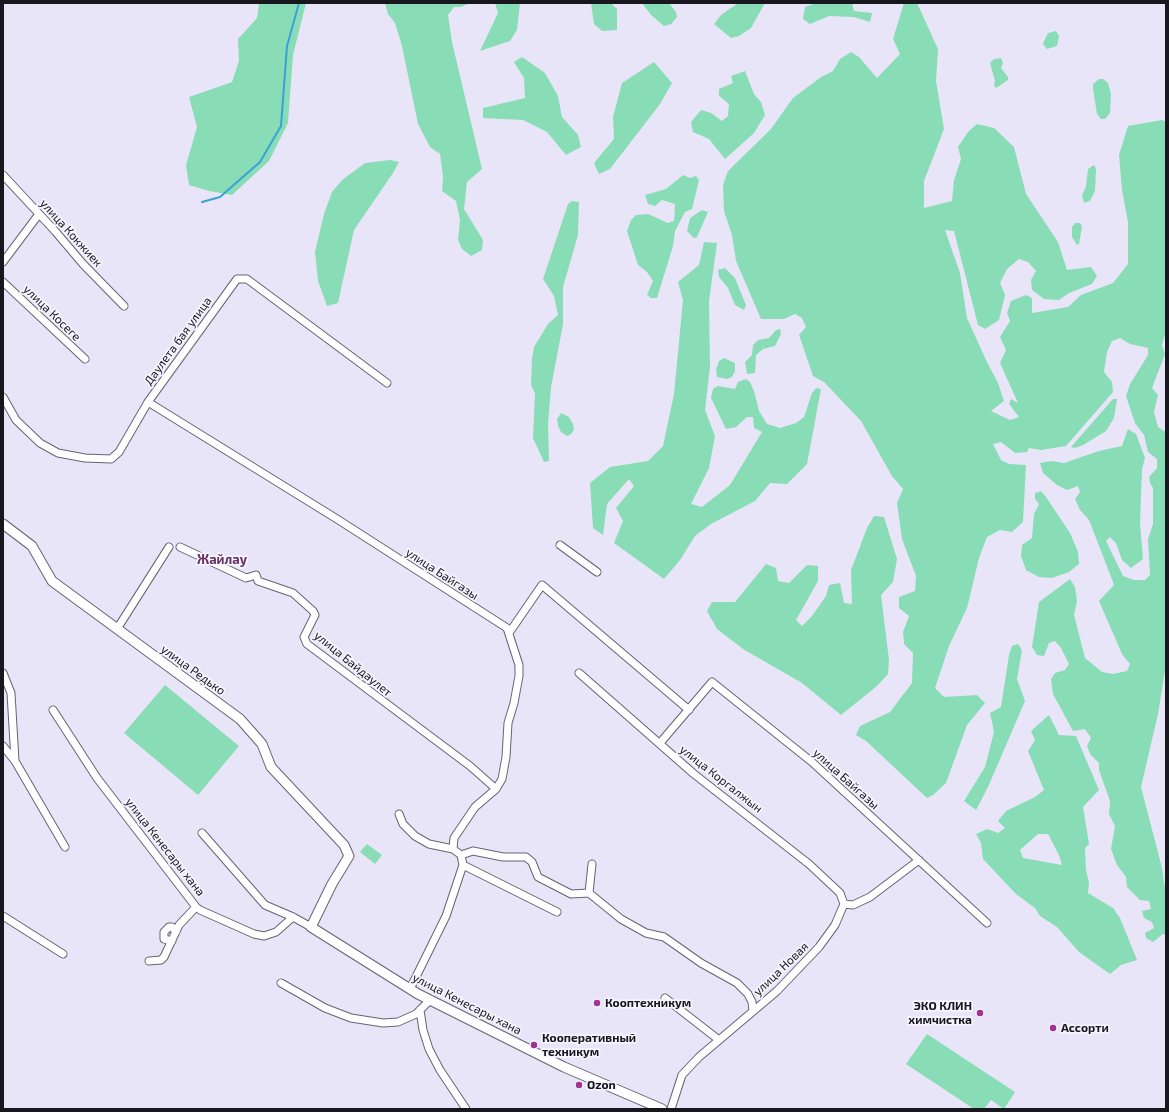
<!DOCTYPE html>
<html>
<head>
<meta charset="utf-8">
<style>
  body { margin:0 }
  #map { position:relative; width:1169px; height:1112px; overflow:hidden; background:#e9e5f8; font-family:"Exo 2",sans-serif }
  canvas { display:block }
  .frame { position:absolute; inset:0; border:4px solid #19171e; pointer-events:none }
</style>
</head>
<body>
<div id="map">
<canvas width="1169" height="1112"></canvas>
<div class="frame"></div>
</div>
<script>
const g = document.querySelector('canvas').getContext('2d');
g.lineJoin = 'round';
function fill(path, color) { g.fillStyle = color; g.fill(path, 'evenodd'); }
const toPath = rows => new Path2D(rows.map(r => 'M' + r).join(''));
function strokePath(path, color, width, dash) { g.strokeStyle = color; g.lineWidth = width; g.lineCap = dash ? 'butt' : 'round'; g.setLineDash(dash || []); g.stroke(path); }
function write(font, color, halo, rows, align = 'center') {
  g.font = font + ' "Exo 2",sans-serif'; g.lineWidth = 3.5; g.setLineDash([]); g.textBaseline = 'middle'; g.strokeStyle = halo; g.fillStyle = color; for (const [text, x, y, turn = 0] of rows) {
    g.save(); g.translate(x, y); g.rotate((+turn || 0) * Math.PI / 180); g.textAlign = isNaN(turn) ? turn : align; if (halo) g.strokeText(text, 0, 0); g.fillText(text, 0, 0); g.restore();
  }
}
fill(toPath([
  [259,3,306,3,293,55,288,123,269,161,232,195,209,191,189,185,186,165,197,127,189,97,232,82,239,61,238,39,257,18],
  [385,3,470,3,461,7,454,7,448,15,452,42,482,169,467,182,464,209,483,240,482,250,471,256,462,249,458,240,460,220,456,201,442,191,443,177,440,154,430,147,418,124,402,46,395,23,388,14],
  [495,3,520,3,517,30,510,41,480,51,498,13],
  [591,3,611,3,617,9,617,30,602,31,594,24],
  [642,3,669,3,676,12,677,17,671,24,664,26,651,15],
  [738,3,765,3,751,28,739,36,731,38,714,24,721,15],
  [816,3,852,3,854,11,872,13,870,22,854,17,829,16,810,24,803,19,805,7],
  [904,3,917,3,938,49,936,81,944,129,924,181,924,208,952,201,954,180,961,159,958,147,968,132,977,124,994,128,1014,147,1026,194,1058,242,1067,270,1091,267,1097,276,1092,284,1069,293,1059,300,1044,299,1032,290,1031,280,1036,271,1028,262,1019,259,1007,269,1000,283,1005,295,999,320,985,329,978,325,954,231,945,230,960,273,967,318,986,360,998,383,1004,401,991,411,1010,420,1019,417,1009,404,1011,399,1018,403,1000,363,1006,350,1000,337,1010,321,1007,313,1011,301,1026,295,1032,298,1032,313,1068,307,1081,295,1113,283,1128,264,1128,222,1122,190,1119,155,1128,126,1162,120,1166,122,1166,331,1162,345,1165,354,1152,388,1158,395,1154,412,1158,427,1166,432,1166,664,1158,714,1141,787,1162,868,1166,895,1166,935,1163,934,1153,942,1146,938,1145,933,1154,928,1152,922,1144,918,1142,911,1151,909,1149,901,1140,900,1127,887,1126,877,1117,865,1111,849,1115,826,1109,814,1110,801,1099,770,1099,763,1090,754,1087,746,1091,738,1085,729,1073,731,1053,694,1051,679,1055,673,1065,670,1069,664,1061,648,1055,641,1049,643,1044,656,1037,655,1032,647,1039,602,1070,579,1075,587,1077,601,1074,615,1085,658,1102,672,1113,674,1127,671,1130,664,1122,654,1099,601,1114,585,1113,582,1089,520,1080,510,1075,499,1080,492,1078,486,1067,490,1057,485,1043,473,1040,463,1051,461,1064,463,1099,451,1122,446,1128,429,1136,434,1145,458,1142,469,1140,523,1143,559,1131,568,1122,560,1116,543,1110,537,1106,541,1123,576,1134,580,1145,580,1150,575,1148,539,1153,524,1153,488,1150,483,1149,477,1157,468,1157,459,1148,452,1144,435,1135,423,1126,396,1130,384,1148,355,1148,348,1130,344,1120,338,1112,341,1107,352,1104,372,1112,382,1113,392,1066,446,1041,450,1029,448,1027,452,1015,453,1001,442,993,444,1001,460,1009,464,1026,465,1023,522,1012,532,1000,530,987,537,979,558,967,608,949,646,935,688,944,697,977,695,985,703,967,725,946,783,933,795,927,798,866,741,856,735,860,726,890,712,912,683,913,653,904,644,903,632,909,616,899,608,899,597,915,591,916,576,902,539,897,503,903,489,892,476,861,421,824,382,813,376,799,335,806,327,802,318,795,314,784,319,761,319,736,261,732,235,724,211,723,185,728,171,771,129,793,98,821,77,833,71,840,59,851,52,859,57,877,78,900,54,893,39],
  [1056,31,1059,36,1057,46,1047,49,1043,44,1044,41,1048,33],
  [522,57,545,73,558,96,562,117,578,135,581,147,566,155,547,132,523,120,483,118,483,108,525,98,524,78,514,62],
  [1001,58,1003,63,1001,68,1008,77,1008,80,996,88,994,86,995,81,990,63,994,59],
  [654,62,672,83,660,104,610,169,599,174,594,163,614,139,613,117,622,83],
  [745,71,754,94,761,102,765,115,754,133,725,159,709,139,693,132,691,122,701,110,711,113,722,121,728,116,729,104,719,96,719,89,733,83,731,76],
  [1099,79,1103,79,1108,83,1111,94,1110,113,1105,119,1101,119,1097,114,1093,89,1093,84],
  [390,160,399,162,393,173,354,230,338,303,327,306,318,281,315,252,324,214,332,192,342,180,365,163],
  [1094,165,1096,169,1095,191,1090,201,1084,203,1082,196,1086,186,1088,169],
  [683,175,690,178,696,176,699,180,692,209,685,212,675,231,673,246,657,298,651,298,647,295,653,281,647,272,638,265,627,231,631,220,636,215,648,214,668,223,674,221,675,204,662,200,655,206,648,204,645,195,666,189],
  [572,201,579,202,578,235,563,287,563,324,551,387,548,424,549,461,544,462,533,438,535,393,531,385,532,358,534,347,548,324,558,315,554,296,543,279,568,204],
  [702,210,708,212,697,237,694,238,687,231,690,218],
  [1075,223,1080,223,1082,226,1079,244,1077,245,1072,237,1072,227],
  [704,242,717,243,709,301,710,367,705,410,715,436,709,468,691,504,702,507,730,485,762,432,754,428,753,417,747,417,736,427,726,429,711,398,713,389,718,386,735,389,738,382,746,379,750,382,754,391,759,411,767,424,780,428,796,423,804,417,812,393,816,388,821,389,807,464,787,484,770,483,755,501,711,524,695,536,680,560,664,579,614,543,623,521,616,508,634,486,629,479,607,504,603,535,593,528,590,483,610,467,648,461,663,446,674,394,683,300,678,282,699,265],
  [725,268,735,278,746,305,744,310,735,305,728,288,719,277,718,270],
  [780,329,781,334,775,346,763,349,756,355,755,373,747,374,745,362,752,355,753,345,758,340,769,338,776,330],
  [724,358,735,363,735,371,732,377,727,379,717,377,716,370,719,361],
  [1113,399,1117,399,1114,418,1106,431,1083,445,1075,448,1071,447],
  [561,413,569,417,573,424,574,430,571,434,567,436,561,432,558,426,557,419],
  [1041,491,1046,497,1070,533,1078,552,1079,564,1069,572,1052,578,1039,577,1026,570,1021,556,1022,545,1032,538,1034,514,1039,504,1035,499,1035,493],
  [874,516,884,517,897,559,893,582,881,595,889,660,888,674,877,686,841,715,802,683,743,649,717,629,707,611,712,602,735,602,766,564,776,568,778,581,789,583,807,565,818,566,818,581,796,620,802,626,812,616,826,596,829,585,840,583,844,603,852,604,851,570,867,528],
  [1018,644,1022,650,1017,679,1025,701,988,787,976,810,964,801,985,767,994,732,990,713,1001,707,1009,655,1012,646],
  [165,685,239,746,198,795,124,733],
  [1049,715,1059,735,1076,736,1099,790,1083,807,1089,844,1085,848,1086,870,1089,882,1088,893,1113,908,1120,918,1137,960,1121,965,1110,974,1079,952,1057,927,1040,916,1035,908,1016,894,983,859,981,843,976,834,987,829,998,833,1005,828,998,821,1006,811,1035,797,1044,790,1028,751,1035,740,1031,731],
  [1038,834,1048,834,1059,855,1062,865,1023,858,1020,850],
  [367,844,382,855,375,864,360,852],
  [927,1034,1015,1092,1004,1109,991,1100,984,1109,974,1109,906,1064]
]), '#88ddb6');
strokePath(toPath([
  [202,202,220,197,260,162,281,126,287,46,299,3]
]), '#3ba1d7', 2);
const minor = toPath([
  [3,175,55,231,83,264,124,306],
  [3,262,39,214],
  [3,282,85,359],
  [3,397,16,420,40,443,58,453,85,458,111,459,119,452,148,402,237,279,247,279,387,383],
  [148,402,337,519,507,628,519,665,519,676,514,703,508,723,506,757,502,779,496,789,475,807,454,838,453,849,461,855,463,865,446,916,410,989],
  [560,545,597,572],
  [180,547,246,578,256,575,258,581,293,593,313,611,315,615,304,637,307,644,470,766,496,789],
  [117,629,169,547],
  [509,633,542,585,689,710],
  [3,673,11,693,15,761,65,847],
  [579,673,694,774,809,864,840,893,844,904],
  [53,710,97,778,196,907,200,910,254,934,264,936,276,932,293,917],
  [660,743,712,682,812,762,987,923],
  [3,746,15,761],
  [399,814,403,824,415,836,429,844,453,849],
  [202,833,265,905,293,917,311,927],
  [461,855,473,851,503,857,526,857,532,862,538,877,571,894,589,893],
  [592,864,589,893,621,919,646,933,664,937,701,963,737,983,748,994,752,1002,753,1011],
  [463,865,557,912],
  [3,916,63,954],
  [172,941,164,939,164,932,169,927,172,927,176,932],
  [149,961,161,960,164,957,179,925,196,907],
  [281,983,325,1008,351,1018,383,1023,398,1022,416,1014,430,1000],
  [665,998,719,1040],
  [420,1010,423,1030,429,1049,440,1070,466,1109],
  [671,1109,682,1075,699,1057,777,991,819,947,835,925,844,904,853,905,870,897,919,860]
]);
const tertiary = toPath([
  [3,524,32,546,52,581,240,719,262,744,271,767,344,845,349,856,332,884,311,927,418,994,564,1067,662,1109]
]);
strokePath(minor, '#666372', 9);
strokePath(tertiary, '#666372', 11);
strokePath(minor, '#fff', 7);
strokePath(tertiary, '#fff', 9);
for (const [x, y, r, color] of [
  [597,1003,4,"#a13392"],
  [980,1013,4,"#a13392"],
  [1053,1028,4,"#a13392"],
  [534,1045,4,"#a13392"],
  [579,1085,4,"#a13392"]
]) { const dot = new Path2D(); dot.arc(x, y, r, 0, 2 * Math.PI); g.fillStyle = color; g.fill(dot); strokePath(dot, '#f6f4ff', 1.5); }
write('12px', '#19171e', '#f6f4ff', [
  ["улица Кокжиек",71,233,48],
  ["улица Косеге",52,313,44],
  ["Даулета бая улица",178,341,-54],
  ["улица Байгазы",442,574,33],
  ["улица Байдаулет",353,664,39],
  ["улица Редько",193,670,36],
  ["улица Коргалжын",721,779,38],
  ["улица Байгазы",846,779,42],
  ["улица Кенесары хана",165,847,52],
  ["улица Новая",781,969,-44],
  ["улица Кенесары хана",467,1004,27]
]);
write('bold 12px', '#19171e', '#f6f4ff', [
  ["Кооптехникум",605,1003],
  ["ЭКО КЛИН",972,1006,"right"],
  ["химчистка",972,1020,"right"],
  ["Ассорти",1061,1028],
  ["Кооперативный",542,1038],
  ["техникум",542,1052],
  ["Ozon",587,1085]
], 'left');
write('bold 13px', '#683260', '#f6f4ff', [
  ["Жайлау",222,560]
]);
</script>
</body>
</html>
